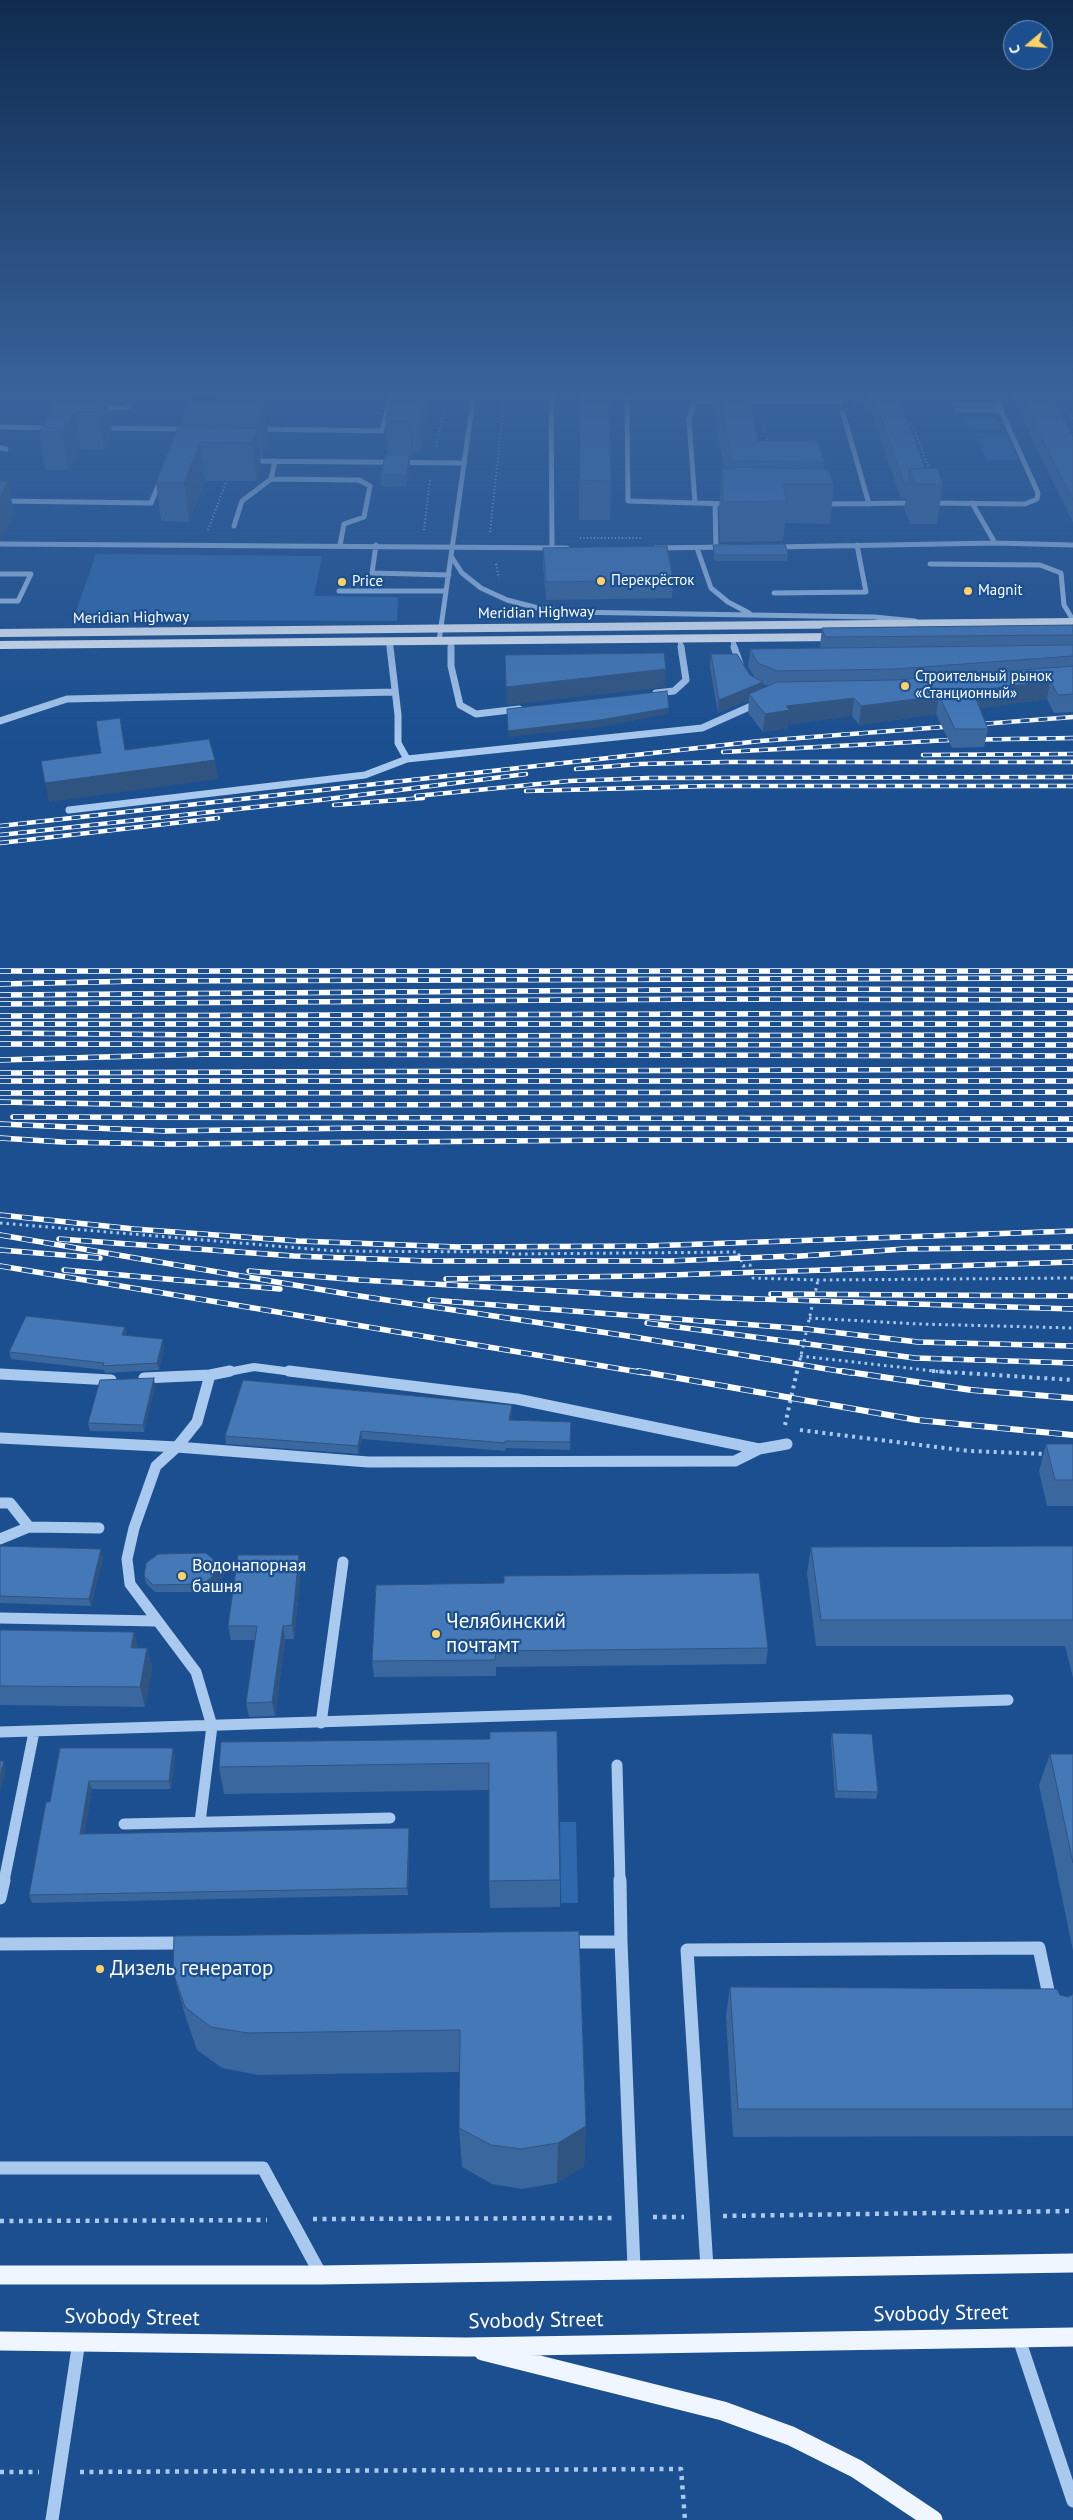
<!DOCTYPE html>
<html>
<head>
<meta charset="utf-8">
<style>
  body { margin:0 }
  #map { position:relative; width:1073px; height:2520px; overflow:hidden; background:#1b4f8f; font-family:"PT Sans",sans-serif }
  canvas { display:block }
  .north { position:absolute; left:1003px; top:20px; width:50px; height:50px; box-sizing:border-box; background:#1b4f8f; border:1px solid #7695bc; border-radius:50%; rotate:252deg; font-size:14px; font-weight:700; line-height:20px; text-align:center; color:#fff }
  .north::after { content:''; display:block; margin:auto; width:18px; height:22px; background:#ffd166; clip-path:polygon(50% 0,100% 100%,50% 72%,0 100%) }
</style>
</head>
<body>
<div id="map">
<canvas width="1073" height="2520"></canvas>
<div class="north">С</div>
</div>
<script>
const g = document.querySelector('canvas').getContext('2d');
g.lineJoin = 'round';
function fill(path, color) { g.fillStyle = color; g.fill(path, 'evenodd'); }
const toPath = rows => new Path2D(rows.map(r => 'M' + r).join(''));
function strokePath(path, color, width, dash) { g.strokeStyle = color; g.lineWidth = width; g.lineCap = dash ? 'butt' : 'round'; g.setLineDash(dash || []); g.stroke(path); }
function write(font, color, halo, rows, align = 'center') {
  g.font = font + ' "PT Sans",sans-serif'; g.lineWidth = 4.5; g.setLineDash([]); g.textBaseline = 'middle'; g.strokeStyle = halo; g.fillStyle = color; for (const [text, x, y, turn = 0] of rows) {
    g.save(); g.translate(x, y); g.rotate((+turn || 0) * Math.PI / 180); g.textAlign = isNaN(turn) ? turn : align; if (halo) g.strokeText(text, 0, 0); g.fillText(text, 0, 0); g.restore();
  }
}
fill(toPath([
  [965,418,994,418,1000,430,970,430],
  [975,433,1006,433,1018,460,986,460],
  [96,554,322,556,314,596,398,597,397,621,73,620],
  [560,1822,576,1822,578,1903,561,1903]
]), '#2e69ad');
strokePath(toPath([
  [1059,393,1073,420],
  [855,402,871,402],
  [762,418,768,443],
  [907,422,913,426,930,471],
  [436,446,448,393],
  [208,530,228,477],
  [424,530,430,479],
  [490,532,505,393],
  [580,538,643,538],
  [496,564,499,578]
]), '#a9c9ee', 2, [1, 2.5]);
strokePath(toPath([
  [0,1223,335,1251,502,1252,514,1254,738,1252,743,1266,750,1265,753,1278,818,1280,1073,1278],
  [809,1318,919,1324,1073,1328],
  [800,1356,952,1373],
  [797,1373,818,1280]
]), '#a9c9ee', 3, [2.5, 4]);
strokePath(toPath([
  [932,1371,1073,1380],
  [785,1425,797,1371],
  [800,1430,969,1451,1047,1454]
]), '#a9c9ee', 4, [3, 4.5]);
strokePath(toPath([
  [723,2216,1073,2211],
  [653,2217,684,2217],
  [313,2219,612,2218],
  [0,2221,267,2220],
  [0,2472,39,2472],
  [80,2472,681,2469,685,2520]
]), '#a9c9ee', 4.5, [4, 5.5]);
strokePath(toPath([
  [551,393,552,548],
  [645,393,627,399,628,501,731,504],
  [692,393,694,402,689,420,695,503],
  [694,402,724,402],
  [739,402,840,402],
  [954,404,998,404],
  [96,408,127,408,135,393],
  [957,410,1002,410],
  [843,413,869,504],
  [0,427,53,428],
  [101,428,188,429],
  [256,429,382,431,391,393],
  [0,448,6,449],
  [249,461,465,463],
  [271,479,359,480,370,486,364,517,344,524,340,545],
  [0,501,151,503,161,479],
  [929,503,1025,504,1037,499,1038,493,993,393],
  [972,503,995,543],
  [715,504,716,548],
  [822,504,916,503],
  [234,526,242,501,271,479,275,461],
  [0,544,567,548],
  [376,545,372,573,449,575],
  [775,547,995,543,1073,545],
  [655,548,725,547],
  [697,548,711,588,728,602,749,613],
  [451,556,462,573,481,588,507,600,538,608,568,612,874,617,915,621],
  [930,564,1040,565,1061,573,1064,605,1073,620],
  [0,574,31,574,18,601,0,601],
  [339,591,446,591],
  [774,593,866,592,857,545],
  [732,638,735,648],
  [680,639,681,648],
  [389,641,390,648],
  [439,641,474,393],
  [451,641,451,648]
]), '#a9c9ee', 5);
strokePath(toPath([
  [390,647,398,715,398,743,407,759,702,728,758,703],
  [451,647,451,666,460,705,476,714,519,709],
  [734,647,740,664],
  [656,693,674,691,686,680,681,647],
  [0,721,67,699,395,692],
  [69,810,365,775,407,759]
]), '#a9c9ee', 7);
strokePath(toPath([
  [223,1373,254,1367,300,1373]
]), '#a9c9ee', 8);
strokePath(toPath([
  [289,1371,517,1399,759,1449,787,1444],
  [0,1374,111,1380],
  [210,1375,230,1371],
  [144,1378,210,1375,197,1422,177,1447,156,1466,134,1528,127,1559,130,1584,196,1672,212,1726,200,1822],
  [0,1438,177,1447,368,1462,735,1461,759,1449],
  [0,1503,10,1503,29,1527],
  [0,1539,29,1527,99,1528],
  [0,1618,156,1621],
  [321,1723,343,1562],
  [0,1732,1008,1700],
  [617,1765,620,1881],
  [124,1824,390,1818],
  [4,1881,34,1732]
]), '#a9c9ee', 11);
strokePath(toPath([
  [620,1880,621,1942],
  [0,1898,4,1880],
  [568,1942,621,1942,634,2268],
  [0,1944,185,1943],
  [0,2168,263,2168,321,2275],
  [707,2268,687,1950,1039,1948,1050,2000],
  [1018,2336,1073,2501],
  [52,2520,79,2341]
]), '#a9c9ee', 13);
strokePath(toPath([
  [0,633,1073,622],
  [0,645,837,637]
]), '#f0f6ff', 8);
strokePath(toPath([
  [0,2275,321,2275,1073,2263],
  [0,2341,466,2347,1073,2337],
  [483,2351,723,2411,791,2436,857,2469,933,2520]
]), '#f0f6ff', 19);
const railFar2 = toPath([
  [723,752,950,740,1073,738],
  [923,755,1073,754],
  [576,769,640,764,726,762,1073,762],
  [526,791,709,786,1073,786],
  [416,796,569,781,649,778,1073,777],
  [334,805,423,798],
  [0,826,760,741,1073,717],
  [0,835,320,800,526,774],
  [0,843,218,818]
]);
const railFar1 = toPath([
  [0,971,1073,971],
  [0,984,141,981,1073,978],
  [0,995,788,989,1073,990],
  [0,1004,716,999,1073,1000],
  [0,1016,1073,1013],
  [0,1024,1073,1024],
  [0,1033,311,1036,1073,1035],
  [0,1044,1073,1045],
  [0,1060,208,1054,1073,1056],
  [0,1073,1073,1069],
  [0,1081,1073,1081],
  [0,1093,1073,1092],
  [0,1102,163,1105,1073,1104],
  [13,1117,1073,1119],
  [0,1124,164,1131,360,1128,1073,1129],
  [0,1138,62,1142,170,1144,616,1140,1073,1140],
  [0,1215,134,1229,298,1241,458,1247,646,1246,1073,1231],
  [0,1235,353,1295,628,1336,851,1373],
  [59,1239,294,1256,427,1261,669,1261,793,1256],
  [0,1250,100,1258],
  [786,1257,905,1249,1073,1247],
  [0,1266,645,1373],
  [64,1270,280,1289],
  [249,1271,360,1280,631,1295,1073,1309],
  [446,1279,639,1276,1073,1262],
  [771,1294,1073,1296],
  [430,1300,806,1329,918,1342,1073,1346],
  [647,1323,915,1358,1073,1363]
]);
const rail = toPath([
  [638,1371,917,1420,1073,1435],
  [842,1371,971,1390,1073,1398]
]);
strokePath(railFar2, '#fff', 4.5);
strokePath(railFar1, '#fff', 5.5);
strokePath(rail, '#fff', 6);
strokePath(railFar2, '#1b4f8f', 3, [9]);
strokePath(railFar1, '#1b4f8f', 4, [11]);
strokePath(rail, '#1b4f8f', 4.5, [13]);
fill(toPath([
  [64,393,129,393,124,404,108,403,112,433,104,450,81,449,68,470,45,470,39,432,62,400,85,395,84,394,64,394],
  [392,393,430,393,421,452,413,452,412,458,410,458,410,467,406,487,381,486,381,475,388,455,386,421],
  [580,393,611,481,610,520,579,520],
  [711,393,748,393,758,441,825,462,824,468,834,484,830,524,785,523,783,541,720,542,719,509,722,469,724,469,713,406,714,398,712,398],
  [865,393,939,393,939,395,898,395,925,468,943,484,937,524,910,524,904,508,906,499,901,499],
  [1010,393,1050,393,1073,437,1073,523],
  [265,401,268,439,263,457,260,457,261,465,256,481,205,481,189,522,161,521,156,482,183,427,182,418],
  [713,545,788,555,787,561,714,561,713,551],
  [543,548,673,580,672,598,546,600,543,566],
  [1073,625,1073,712,1054,713,1047,699,980,708,988,729,984,747,952,748,936,714,859,725,852,716,788,724,788,728,763,732,748,713,749,700,718,713,710,667,711,654,755,678,748,667,750,649,820,648,820,646,822,628],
  [762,684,768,686,762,689],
  [125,1327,126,1335,164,1346,159,1370,105,1373,104,1370,11,1359,9,1352],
  [155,1385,144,1432,90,1431,88,1423],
  [512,1413,510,1420,571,1422,570,1450,506,1448,505,1451,362,1439,358,1454,226,1444,225,1436],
  [1046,1444,1073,1444,1073,1506,1047,1506,1039,1471],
  [0,1546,103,1557,91,1606,0,1603],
  [1073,1546,1073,1678,1065,1646,816,1646,807,1573,811,1547],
  [301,1569,294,1639,285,1639,275,1716,249,1717,246,1703,255,1640,231,1640,228,1626],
  [144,1576,224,1576,204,1592,155,1592,146,1583],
  [376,1585,768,1648,766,1664,496,1667,496,1676,374,1677,372,1661],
  [0,1630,134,1632,138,1648,147,1648,152,1668,145,1707,0,1705],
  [832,1733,878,1792,876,1799,835,1798,831,1740],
  [490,1739,560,1880,560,1907,490,1908,489,1881,489,1790,224,1794,219,1767],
  [60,1748,175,1755,171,1789,92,1789,84,1834,409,1836,408,1895,32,1903,29,1895,50,1802],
  [1050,1754,1073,1754,1073,1951,1039,1785],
  [579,1931,586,2126,584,2166,557,2183,522,2189,492,2184,462,2167,459,2128,459,2072,258,2075,222,2068,197,2050,185,2015,173,1972],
  [730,1987,1060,1995,1068,1997,1072,1995,1073,1993,1073,2136,733,2137,726,2016]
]), '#3a679d');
fill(toPath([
  [123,393,129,393,124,404],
  [423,393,430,393,421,452,420,415],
  [107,396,112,433,104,450,98,412],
  [265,401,268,439,263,457,259,418],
  [75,412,81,449,68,470,62,432],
  [411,415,413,452,412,458,410,421],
  [257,428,261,465,256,481,252,443],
  [200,442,205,481,189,522,184,483],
  [410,455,410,467,406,487,406,475],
  [8,481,14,513,1,540,0,540,0,497],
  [666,669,665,687,507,705,506,687],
  [1050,681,1047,699,970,710,973,691],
  [763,682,761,695,749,694,749,700,718,713,719,700],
  [939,696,936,714,859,725,861,706],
  [854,698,852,716,788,724,788,728,763,732,765,714,786,706],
  [669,708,668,714,600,727,508,737,508,731],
  [215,760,218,779,49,802,45,783],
  [125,1327,126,1334,123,1342,122,1335],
  [163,1339,164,1346,159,1370,157,1363],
  [154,1378,155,1385,144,1432,143,1425],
  [512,1405,512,1413,509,1428,509,1420],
  [361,1431,362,1439,358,1454,358,1446],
  [101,1549,103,1557,91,1606,89,1599],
  [299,1555,301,1569,294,1639,292,1625],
  [223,1568,224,1576,204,1592,203,1584],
  [283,1626,285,1639,275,1716,272,1702],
  [134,1632,139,1651,131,1648],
  [147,1648,152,1668,145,1707,140,1687],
  [173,1748,175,1755,171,1789,169,1781],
  [4,1761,6,1768,0,1793,0,1776],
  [89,1781,92,1789,83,1842,80,1834],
  [409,1828,409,1836,408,1895,407,1888],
  [586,2126,584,2166,557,2183,558,2143]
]), '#305480');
const building = toPath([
  [392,393,423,393,420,415,411,415,410,421,386,421,392,393],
  [580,393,609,393,611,481,580,480,580,393],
  [719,393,748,393,758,441,817,440,825,462,732,461,719,393],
  [872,393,897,393,925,468,910,469,908,483,904,483,872,393],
  [1020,393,1050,393,1073,437,1073,500,1020,393],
  [65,395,107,396,98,412,75,412,62,432,39,432,55,400,62,400,65,395],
  [189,400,265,401,259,418,182,418,189,400],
  [178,427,257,428,252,443,200,442,184,483,156,482,178,427],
  [385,455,410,455,406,475,381,475,385,455],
  [734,467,828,469,834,484,783,484,787,501,723,502,722,469,734,469,734,467],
  [937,468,943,484,915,484,910,469,937,468],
  [0,481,8,481,0,497,0,481],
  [785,544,788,555,715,555,713,545,785,544],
  [667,546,673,580,546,582,543,548,667,546],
  [1073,625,1073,635,825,637,822,628,1073,625],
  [1073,645,1073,656,895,669,777,671,758,663,750,649,1073,645],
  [664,653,666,669,506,687,505,655,664,653],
  [711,654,737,654,750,675,763,682,719,700,711,654],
  [1073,666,1073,694,1058,695,1050,681,973,691,988,729,955,729,939,696,861,706,854,698,786,706,790,710,765,714,749,694,777,682,896,680,1073,666],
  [667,691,669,708,600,720,508,731,507,709,667,691],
  [120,718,125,750,209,739,215,760,45,783,41,761,101,753,96,721,120,718],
  [26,1316,125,1327,122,1335,163,1339,157,1363,103,1366,104,1363,9,1352,26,1316],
  [154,1378,143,1425,88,1423,100,1380,154,1378],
  [243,1380,512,1405,509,1420,571,1422,570,1442,505,1441,505,1443,361,1431,358,1446,225,1436,243,1380],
  [1046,1444,1073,1444,1073,1480,1055,1480,1046,1444],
  [0,1546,101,1549,89,1599,0,1596,0,1546],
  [1073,1546,1073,1620,821,1620,811,1547,1073,1546],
  [206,1553,223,1568,203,1584,153,1585,144,1576,146,1563,158,1554,206,1553],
  [238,1555,299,1555,292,1625,283,1626,272,1702,246,1703,257,1626,228,1626,238,1555],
  [759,1573,768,1648,496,1651,495,1660,372,1661,376,1585,504,1583,504,1576,759,1573],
  [0,1630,134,1632,131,1648,147,1648,140,1687,0,1686,0,1630],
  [557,1731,560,1880,489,1881,489,1763,219,1767,221,1742,490,1739,490,1732,557,1731],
  [832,1733,872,1734,878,1792,837,1791,832,1733],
  [60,1748,173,1748,169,1781,89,1781,80,1834,409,1828,407,1888,29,1895,46,1802,50,1802,60,1748],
  [1050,1754,1073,1754,1073,1863,1050,1754],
  [0,1761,4,1761,0,1776,0,1761],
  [579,1931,586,2126,558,2143,521,2149,491,2145,459,2128,460,2030,248,2033,211,2027,185,2007,173,1972,174,1936,579,1931],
  [730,1987,1057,1989,1060,1995,1068,1997,1072,1995,1073,1993,1073,2109,738,2109,730,1987]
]);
fill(building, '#4478b7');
strokePath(building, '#305480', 1);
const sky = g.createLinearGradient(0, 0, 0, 746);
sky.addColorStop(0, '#0f2b4f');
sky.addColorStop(0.53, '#39639b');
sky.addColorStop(1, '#39639b00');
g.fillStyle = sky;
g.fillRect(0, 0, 1073, 746);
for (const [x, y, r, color] of [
  [601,581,5,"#ffd166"],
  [342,582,5,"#ffd166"],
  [968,591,5,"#ffd166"],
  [905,686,5,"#ffd166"],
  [182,1576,5,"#ffd166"],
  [436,1634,5,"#ffd166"],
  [100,1969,5,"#ffd166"]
]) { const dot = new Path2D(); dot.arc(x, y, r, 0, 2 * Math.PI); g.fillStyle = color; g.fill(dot); strokePath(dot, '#1b4f8f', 2); }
write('15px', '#fff', '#1b4f8f', [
  ["Перекрёсток",611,581],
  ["Price",352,582],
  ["Magnit",978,591],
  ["Строительный рынок",915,677],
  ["«Станционный»",915,694]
], 'left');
write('15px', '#fff', '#1b4f8f', [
  ["Meridian Highway",536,613,-1],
  ["Meridian Highway",131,618,-1]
]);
write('18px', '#fff', '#1b4f8f', [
  ["Водонапорная",192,1566],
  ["башня",192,1587]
], 'left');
write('21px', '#fff', '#1b4f8f', [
  ["Челябинский",446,1622],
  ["почтамт",446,1646],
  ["Дизель генератор",110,1969]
], 'left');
write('21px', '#fff', '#1b4f8f', [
  ["Svobody Street",941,2314,-1],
  ["Svobody Street",132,2318,1],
  ["Svobody Street",536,2321,-1]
]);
</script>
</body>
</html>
